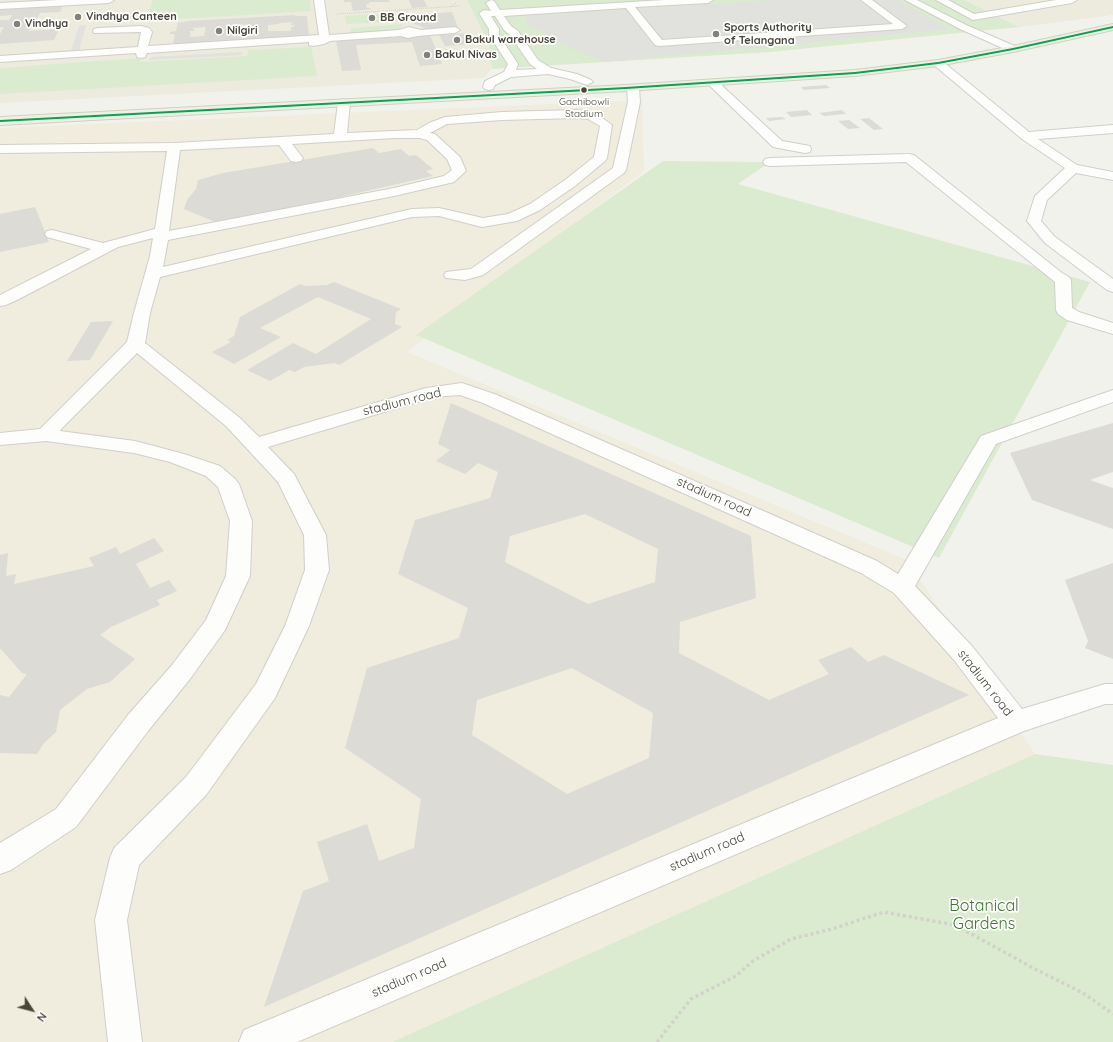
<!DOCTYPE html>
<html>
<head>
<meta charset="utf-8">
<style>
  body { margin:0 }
  #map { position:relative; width:1113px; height:1042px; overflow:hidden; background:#f2f2ed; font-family:Quicksand,sans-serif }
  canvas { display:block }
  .north { position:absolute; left:12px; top:990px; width:40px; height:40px; -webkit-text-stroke:3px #fff; paint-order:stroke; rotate:126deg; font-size:11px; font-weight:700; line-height:16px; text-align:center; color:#484539 }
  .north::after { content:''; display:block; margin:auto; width:14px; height:18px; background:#484539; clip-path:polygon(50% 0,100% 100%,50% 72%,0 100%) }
</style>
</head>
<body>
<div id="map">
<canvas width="1113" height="1042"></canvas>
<div class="north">N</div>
</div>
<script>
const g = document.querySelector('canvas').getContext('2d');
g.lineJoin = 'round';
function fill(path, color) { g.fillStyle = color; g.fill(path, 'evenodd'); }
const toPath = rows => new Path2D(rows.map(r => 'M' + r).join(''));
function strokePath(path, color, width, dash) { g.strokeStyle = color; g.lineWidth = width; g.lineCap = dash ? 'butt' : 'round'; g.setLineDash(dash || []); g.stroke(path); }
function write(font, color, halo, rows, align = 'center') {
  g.font = font + ' Quicksand,sans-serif'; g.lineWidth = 3.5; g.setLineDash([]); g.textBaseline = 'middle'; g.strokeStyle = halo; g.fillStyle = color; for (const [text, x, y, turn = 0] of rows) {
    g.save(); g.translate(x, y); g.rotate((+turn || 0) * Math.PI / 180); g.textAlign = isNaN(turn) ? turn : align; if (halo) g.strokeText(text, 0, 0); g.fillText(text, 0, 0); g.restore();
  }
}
fill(toPath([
  [642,100,644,171,407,352,907,560,1035,754,392,1042,0,1042,0,128]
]), '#f0ecde');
fill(toPath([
  [0,0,467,0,488,41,492,69,484,78,0,103],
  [964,0,1113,0,1113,15,1019,27]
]), '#ecebdd');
fill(toPath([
  [153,0,310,0,311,11,146,21],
  [467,0,964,0,1019,27,770,52,492,69,488,41],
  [396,13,398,21,347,24,345,16],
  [403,24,399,30,351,33,351,28],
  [311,47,317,76,0,94,0,68,140,58,140,62,247,56,249,50],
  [663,161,770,162,738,184,1090,282,939,558,416,335],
  [1035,754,1113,765,1113,1042,392,1042]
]), '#dbebcf');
fill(toPath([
  [776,0,898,0,949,29,605,62,546,38,542,31,527,25,526,16],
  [86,25,79,51,71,51,79,26],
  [242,52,242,55,149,60,151,57]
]), '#e1e1dd');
fill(toPath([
  [344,0,389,0,390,2,369,2,369,4,366,4,367,8,370,8,371,9,353,11,351,2,344,2],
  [409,0,424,0,427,7,412,8],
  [63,5,60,12,40,13,29,31,59,29,54,40,0,44,0,34,4,27,0,27,0,20,9,20,12,15,0,16,0,9],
  [452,12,458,28,424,31,423,27,412,23,410,17,425,14],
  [295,15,295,16,307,16,309,36,260,41,260,38,257,38,257,39,224,42,225,40,222,40,221,43,173,45,175,34,170,34,170,32,176,31,178,23,189,21],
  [294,22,291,23,291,25,294,25,294,27,291,27,291,31,268,31,268,25,279,24,279,23],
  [250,24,250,34,233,35,233,25],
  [206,27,204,36,189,37,192,34,190,35,190,31,194,31,194,29,191,28],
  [470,33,476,44,445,46,439,35],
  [430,35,442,64,420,66,412,42,356,45,361,70,342,71,336,41],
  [826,85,830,88,804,90,801,87],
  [807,110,812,115,791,117,786,112],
  [842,110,846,114,824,116,819,113],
  [782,117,786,119,769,121,766,118],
  [869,118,883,129,874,130,860,119],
  [849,120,860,128,848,129,838,121],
  [373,148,379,153,401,149,409,156,416,155,433,169,426,171,433,176,220,224,184,209,187,200,196,189,198,180,223,173],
  [35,207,49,242,0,252,0,214],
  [334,282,401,309,396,312,395,324,402,327,339,365,335,363,304,367,295,372,289,370,270,381,247,370,293,343,316,354,371,319,318,297,260,328,281,337,234,364,212,352,231,342,227,340,234,336,240,317,300,284,305,286,327,285],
  [113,321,90,360,67,361,91,322],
  [451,403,751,536,756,598,680,622,679,653,769,700,829,674,818,660,851,647,868,662,884,655,969,695,264,1007,303,891,329,881,317,842,367,824,379,861,414,848,421,799,345,748,367,668,459,638,468,608,398,574,415,520,490,498,498,472,478,463,465,474,436,461,450,450,438,444],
  [585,514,658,549,655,582,588,604,505,562,510,536],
  [572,668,653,713,649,758,567,794,472,735,477,700],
  [1113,423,1113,472,1090,480,1113,488,1113,529,1032,500,1010,453],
  [154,538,164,551,136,564,150,588,169,580,177,591,157,600,160,605,111,627,100,635,135,659,110,682,87,689,60,710,56,732,44,743,37,754,0,753,0,695,9,697,27,674,22,673,0,648,0,555,8,553,6,576,16,574,14,584,94,566,89,558,116,547,120,554],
  [1113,563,1113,659,1085,648,1088,641,1065,580]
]), '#dcdbd6');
const minor = toPath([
  [58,0,114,0,109,3,0,9,0,3,58,0],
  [314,0,324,0,329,35,399,30,409,27,421,30,455,27,460,30,455,33,417,36,408,38,401,36,330,41,324,44,313,46,309,45,309,42,147,53,145,57,141,58,137,57,136,53,0,62,0,56,138,47,141,32,94,33,93,31,94,29,98,28,141,26,149,28,152,32,148,46,319,35,314,0],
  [491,0,494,1,500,10,664,0,713,0,708,3,635,7,662,40,893,24,861,0,872,0,907,26,902,29,659,46,655,45,626,8,504,16,511,26,518,31,538,60,551,68,577,74,591,80,593,82,587,85,570,79,548,74,511,77,495,85,493,89,489,90,485,89,483,87,485,81,504,72,508,64,489,35,489,29,479,13,484,10,491,11,486,3,491,0],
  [491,16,495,16,504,30,510,35,530,64,537,69,516,70,518,64,499,35,499,29,491,16],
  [905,0,917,0,966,25,1017,47,1018,49,1017,51,1009,51,960,29,905,0],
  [936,0,948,0,974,14,1056,0,1077,0,1072,3,973,20,936,0],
  [938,60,942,61,1029,132,1113,125,1113,133,1038,139,1077,165,1113,172,1113,180,1076,173,1047,200,1041,221,1055,237,1113,279,1113,292,1107,290,1045,243,1027,221,1035,196,1065,168,1022,139,934,65,933,63,938,60],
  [713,80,717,81,782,141,810,146,811,149,810,152,805,153,773,147,709,85,707,83,713,80],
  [633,85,637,86,639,88,640,102,626,170,624,173,483,275,465,280,446,278,444,275,446,272,471,269,613,168,628,102,627,88,629,86,633,85],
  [344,99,348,101,350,103,347,133,417,130,429,123,445,117,502,112,576,110,595,113,612,125,607,158,605,161,575,186,540,210,517,221,482,227,439,216,412,217,160,277,150,313,145,343,240,418,259,437,426,388,462,383,497,395,768,513,877,561,898,574,981,436,1113,390,1113,402,996,444,915,586,972,646,1022,709,1105,684,1113,684,1113,704,1105,704,1024,731,297,1042,239,1042,244,1030,998,718,954,660,894,593,861,573,483,403,460,395,434,397,268,447,294,474,326,535,329,570,309,626,275,698,206,795,139,865,127,920,142,1042,108,1042,95,920,110,858,114,848,186,777,256,684,285,626,305,570,304,535,278,482,226,426,137,353,62,428,60,431,135,441,184,454,220,466,235,479,239,484,252,521,250,576,225,630,190,679,148,731,76,827,11,870,0,874,0,843,56,809,128,715,172,665,206,620,226,576,230,521,218,487,206,476,170,462,134,453,46,441,0,445,0,433,40,429,127,342,134,313,150,256,153,238,118,247,19,299,6,305,0,306,0,295,91,249,47,237,45,234,47,231,52,230,103,243,155,229,167,151,0,153,0,145,174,143,334,134,338,103,340,101,344,99],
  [576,118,588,119,600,126,594,157,565,180,530,204,508,214,483,218,439,208,412,209,163,267,168,240,394,196,454,182,466,171,460,157,435,134,430,133,447,124,502,120,576,118],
  [395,138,420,138,427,140,447,159,452,170,444,176,394,188,169,231,180,150,279,145,291,161,296,162,301,161,303,158,292,144,395,138],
  [909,154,914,155,1062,273,1069,277,1071,280,1072,308,1079,312,1113,323,1113,334,1067,320,1058,314,1056,310,1055,282,906,162,770,166,765,165,763,162,765,159,770,158,909,154]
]);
const major = toPath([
  [1113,24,1113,30,1013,52,938,66,855,76,626,91,0,125,0,117,626,85,855,70,938,60,1013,46,1113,24]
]);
strokePath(minor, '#d0cfcb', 2);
strokePath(major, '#d3d0bc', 2);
strokePath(toPath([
  [450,7,456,3],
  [337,14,460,6]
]), '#d2d2cb', 1, [1, 1]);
strokePath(toPath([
  [657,1042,691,999,736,976,753,961,791,939,832,929,884,912,955,925,1035,969,1083,993,1113,1014]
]), '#d2d2cb', 3.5, [3, 3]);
fill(minor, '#fdfdfc');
fill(major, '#f1efe5');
fill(toPath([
  [1113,26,1113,28,1013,50,938,64,855,74,626,89,0,122,0,120,626,87,855,72,938,62,1013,48,1113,26]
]), '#00a651');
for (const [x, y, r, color] of [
  [78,17,4,"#848278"],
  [372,18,4,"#848278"],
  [17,24,4,"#848278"],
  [219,31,4,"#848278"],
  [716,34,4,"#848278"],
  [457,40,4,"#848278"],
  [427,55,4,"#848278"],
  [584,90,3.5,"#484539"]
]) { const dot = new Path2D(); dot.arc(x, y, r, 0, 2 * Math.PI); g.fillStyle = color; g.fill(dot); strokePath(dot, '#fff', 1.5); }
write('10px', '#484539', '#fff', [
  ["Gachibowli",584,102],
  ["Stadium",584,114]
]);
write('bold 11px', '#484539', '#fff', [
  ["Vindhya Canteen",86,17],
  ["BB Ground",380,18],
  ["Vindhya",25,24],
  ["Sports Authority",724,28],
  ["of Telangana",724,41],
  ["Nilgiri",227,31],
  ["Bakul warehouse",465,40],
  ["Bakul Nivas",435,55]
], 'left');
write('13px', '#484539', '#fff', [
  ["stadium road",402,402,-14],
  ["stadium road",714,497,24],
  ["stadium road",985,683,52],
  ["stadium road",707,852,-23],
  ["stadium road",409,978,-23]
]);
write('16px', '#3f7730', '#fff', [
  ["Botanical",984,906],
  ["Gardens",984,924]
]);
</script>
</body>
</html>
